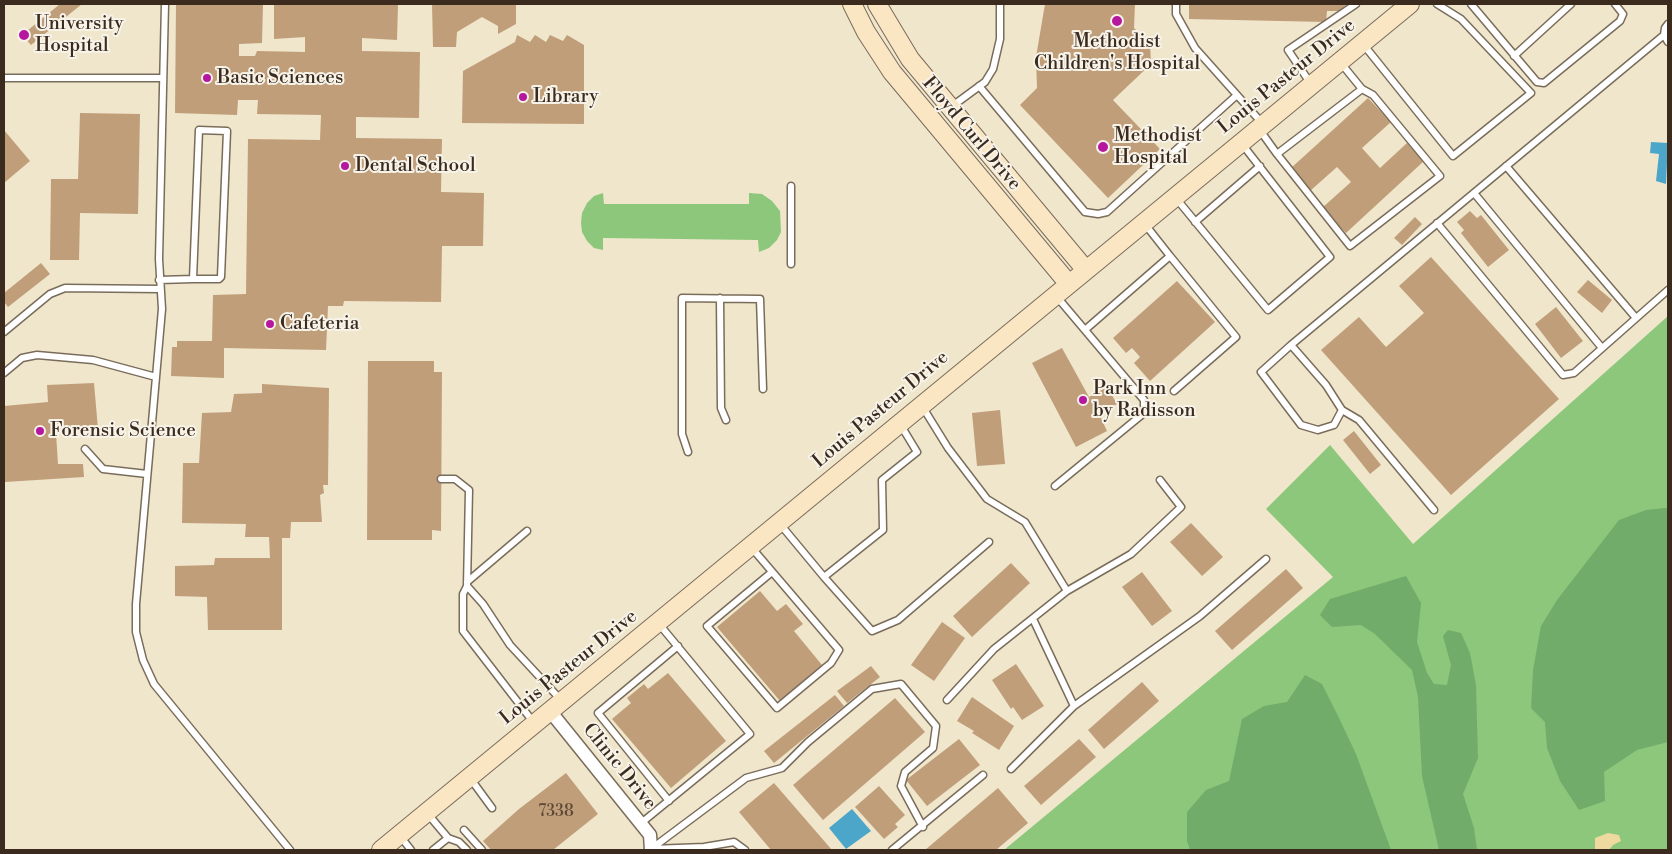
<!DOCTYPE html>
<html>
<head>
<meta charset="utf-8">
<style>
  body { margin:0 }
  #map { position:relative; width:1672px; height:854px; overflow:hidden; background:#efe6cb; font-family:"Libre Bodoni",serif }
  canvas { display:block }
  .frame { position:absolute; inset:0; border:5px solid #3b2a1e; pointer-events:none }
</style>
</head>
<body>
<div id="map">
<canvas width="1672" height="854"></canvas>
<div class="frame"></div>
</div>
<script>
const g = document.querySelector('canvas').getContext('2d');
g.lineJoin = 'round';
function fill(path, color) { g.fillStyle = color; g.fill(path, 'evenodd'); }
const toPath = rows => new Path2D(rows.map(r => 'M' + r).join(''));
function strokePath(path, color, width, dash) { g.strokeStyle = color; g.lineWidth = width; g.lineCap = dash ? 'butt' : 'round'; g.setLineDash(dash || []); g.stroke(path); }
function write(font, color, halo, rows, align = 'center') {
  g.font = font + ' "Libre Bodoni",serif'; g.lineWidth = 4; g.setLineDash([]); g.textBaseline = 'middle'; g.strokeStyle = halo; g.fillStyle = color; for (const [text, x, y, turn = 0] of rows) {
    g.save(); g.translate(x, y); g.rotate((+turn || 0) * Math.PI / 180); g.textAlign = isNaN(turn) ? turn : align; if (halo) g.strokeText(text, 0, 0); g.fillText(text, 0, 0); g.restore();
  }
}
fill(toPath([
  [603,193,604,204,749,204,749,193,762,194,772,201,780,211,781,232,777,240,769,248,759,252,758,240,603,238,603,250,594,248,587,241,582,232,581,223,582,213,587,203,594,196],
  [1668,316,1668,850,1004,850,1333,577,1266,509,1330,445,1413,544]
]), '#8cc77b');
fill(toPath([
  [1665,508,1668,508,1668,742,1637,750,1604,772,1605,801,1579,810,1560,781,1547,748,1545,722,1531,708,1533,670,1541,626,1557,600,1619,520,1646,510],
  [1406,576,1421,603,1417,642,1427,673,1434,684,1447,685,1451,665,1443,636,1448,630,1461,633,1470,653,1476,685,1478,758,1463,794,1474,828,1477,850,1439,850,1422,776,1418,697,1412,670,1375,634,1361,625,1332,627,1320,615,1330,599],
  [1305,675,1322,684,1339,718,1356,754,1391,850,1190,850,1187,841,1187,812,1206,790,1229,781,1242,719,1264,706,1287,702]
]), '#71ac6b');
fill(toPath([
  [1608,833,1619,835,1621,841,1613,845,1609,850,1595,850,1595,838]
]), '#eeda9e');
fill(toPath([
  [1651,142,1668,143,1666,184,1656,181,1659,154,1650,153],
  [852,809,871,831,846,849,829,828]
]), '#4ba6c9');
fill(toPath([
  [60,4,82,4,31,45,22,35],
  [176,4,263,4,262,43,239,44,239,56,255,56,257,51,305,52,305,37,274,39,274,4,398,4,397,40,362,38,362,51,420,52,419,118,356,117,356,138,442,139,441,192,484,193,483,246,442,246,441,302,344,301,343,306,328,306,326,350,224,348,224,378,171,376,172,347,177,347,177,341,212,341,213,295,246,294,248,139,320,140,321,115,257,114,258,100,238,100,237,115,175,113],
  [432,4,516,4,516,24,498,34,498,26,482,17,457,32,456,47,433,47],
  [1045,4,1135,4,1134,28,1150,43,1151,64,1113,100,1160,149,1108,198,1020,105,1037,88,1036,57],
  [1189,4,1347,4,1339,11,1327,11,1326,22,1189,19],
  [517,35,530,42,535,35,546,42,550,35,563,41,567,35,584,45,584,124,462,123,463,71,515,42],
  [1368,98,1391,122,1362,148,1380,168,1407,143,1424,161,1346,233,1322,208,1351,182,1337,167,1310,191,1290,169],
  [80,113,140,114,138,214,80,213,79,260,50,260,51,179,78,179],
  [4,130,30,161,4,183],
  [1470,211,1477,218,1481,215,1509,250,1488,267,1461,233,1464,230,1457,222],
  [1415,217,1422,224,1402,245,1394,238],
  [1431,257,1559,399,1451,495,1321,350,1359,317,1386,347,1424,313,1399,286],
  [41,263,50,274,8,307,4,302,4,293],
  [1588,280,1612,300,1602,313,1577,292],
  [1177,281,1215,322,1150,381,1134,363,1140,357,1132,348,1126,353,1113,338],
  [1556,307,1583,341,1561,358,1535,324],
  [1062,348,1089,397,1107,387,1117,404,1099,414,1107,431,1076,447,1032,363],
  [368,361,434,361,434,372,442,372,441,531,432,530,432,540,367,540],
  [94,383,98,429,56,433,58,464,83,464,84,477,5,482,4,406,48,402,47,385],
  [262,384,329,388,328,485,323,485,324,493,320,495,322,522,291,522,290,538,282,538,282,630,208,630,207,597,175,596,175,566,214,565,215,558,270,558,269,537,245,537,246,524,182,523,183,463,199,463,202,413,231,412,234,394,262,393],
  [1000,410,1005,464,977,466,972,413],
  [1354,431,1381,465,1370,474,1343,440],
  [1191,523,1223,557,1202,576,1170,542],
  [1011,563,1030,583,972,637,953,616],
  [1286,569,1303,588,1232,650,1215,631],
  [1142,572,1172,611,1152,626,1122,587],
  [760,591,777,611,786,604,803,624,794,631,822,665,780,701,717,627],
  [942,622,965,638,934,681,911,665],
  [1016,664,1044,706,1022,720,1013,707,1011,709,992,680],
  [871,666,880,677,847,703,837,691],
  [668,673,726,741,671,788,612,719,631,703,627,698,644,684,648,689],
  [1142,682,1159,701,1104,749,1088,730],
  [835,695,844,706,774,763,764,751],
  [972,697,1014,726,999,750,972,733,974,731,957,721],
  [895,698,925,732,823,820,793,785],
  [959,739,980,765,927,806,906,780],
  [1079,739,1096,757,1041,805,1024,786],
  [566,773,598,814,553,850,491,850,483,841,519,809],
  [774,783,832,850,771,850,739,812],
  [879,786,905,815,895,824,898,827,884,839,855,807],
  [998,788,1028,823,996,850,925,850]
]), '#c19e7a');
const lane = toPath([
  [165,4,159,259,162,309,136,604,136,632,143,660,154,684,290,850],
  [1176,4,1176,14,1195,48,1262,123],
  [1471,4,1537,82,1544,83,1620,21,1623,14,1615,4],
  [1668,24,1665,28,1664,35,1668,42],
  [1363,44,1453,156,1531,93,1461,19,1437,4],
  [1514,56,1571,4],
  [4,78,162,78],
  [1311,84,1288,50,1356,4],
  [979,86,1085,212,1098,214,1107,212,1237,95],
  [951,107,985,82,993,69,1000,39,1000,4],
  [1259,129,1277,154,1362,89,1340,62],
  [1277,154,1350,246,1440,176,1373,95,1362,89],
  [1506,166,1636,318],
  [1474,193,1602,348],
  [1175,197,1268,310,1330,257,1242,144],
  [1195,222,1260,166],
  [1437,223,1563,375,1574,373,1668,290],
  [1170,256,1236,337,1174,391],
  [791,264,791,186],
  [159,280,193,279,219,279,221,277,227,131,199,130,193,279],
  [720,298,721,408,726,420],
  [1086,329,1170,256,1144,223],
  [4,332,50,294,65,288,160,289],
  [1291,345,1326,385,1342,410,1334,425,1318,430,1301,425,1261,372,1291,345,1664,35],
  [4,373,22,358,37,355,93,360,156,377],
  [922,406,948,448,987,499,1025,522,1067,591,994,649,947,700],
  [1342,410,1359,420,1434,510],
  [85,449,103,469,147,474],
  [688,452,682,434,682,298,760,299,763,389],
  [441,479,455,479,469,490,467,586,463,594,463,631,534,723],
  [1055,486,1144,413,1144,400,1057,297],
  [780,524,824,577,883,530,882,480,917,452,900,424],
  [751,547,839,650,831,663,777,708,707,626,772,572],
  [824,577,872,631,898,620,989,542],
  [467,582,527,531],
  [467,586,483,604,510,645,561,700],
  [1067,591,1131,554,1181,507,1160,480],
  [1074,706,1200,616,1266,559],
  [1011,769,1074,706,1033,619],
  [470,778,492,808],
  [669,801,598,713,678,646],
  [427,813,448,838,459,842,467,850],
  [640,824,750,734,659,624],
  [464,830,482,850],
  [400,836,411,850],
  [651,849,746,778,782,768,808,742,872,689,901,684,936,726,933,748,905,772,901,786,923,827],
  [651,849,704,847,734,842,745,850],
  [433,850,448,838],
  [892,850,983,775]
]);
const street = toPath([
  [550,711,650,835,651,850]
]);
const secondary = toPath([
  [852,4,866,32,892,72,1068,283],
  [877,4,910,59,1085,269],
  [381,850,1410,4]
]);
strokePath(lane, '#7a6c5b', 9);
strokePath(street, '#7a6c5b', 15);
strokePath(secondary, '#7a6c5b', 20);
strokePath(lane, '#fff', 6);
strokePath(street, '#fff', 12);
strokePath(secondary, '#fbe6c4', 18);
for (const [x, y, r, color] of [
  [1117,21,6,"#b5179e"],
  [24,35,6,"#b5179e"],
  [207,78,5,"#b5179e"],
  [523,97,5,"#b5179e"],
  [1103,147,6,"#b5179e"],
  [345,166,5,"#b5179e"],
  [270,324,5,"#b5179e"],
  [1083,400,5,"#b5179e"],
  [40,431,5,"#b5179e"]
]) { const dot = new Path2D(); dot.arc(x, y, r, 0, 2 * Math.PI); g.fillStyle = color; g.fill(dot); strokePath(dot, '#f7f3e8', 2); }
write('16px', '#5c4735', null, [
  ["7338",556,812]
]);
write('19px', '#3b2a1e', '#f7f3e8', [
  ["University",35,24],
  ["Hospital",35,46],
  ["Methodist",1117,42,"center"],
  ["Children's Hospital",1117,64,"center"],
  ["Basic Sciences",217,78],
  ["Library",533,97],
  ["Methodist",1114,136],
  ["Hospital",1114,158],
  ["Dental School",355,166],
  ["Cafeteria",280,324],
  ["Park Inn",1093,389],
  ["by Radisson",1093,411],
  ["Forensic Science",50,431]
], 'left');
write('19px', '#3b2a1e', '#f7f3e8', [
  ["Louis Pasteur Drive",1287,77,-39],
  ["Floyd Curl Drive",971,134,50],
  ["Louis Pasteur Drive",881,410,-40],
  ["Louis Pasteur Drive",569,668,-39],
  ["Clinic Drive",619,767,51]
]);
</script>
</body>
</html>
